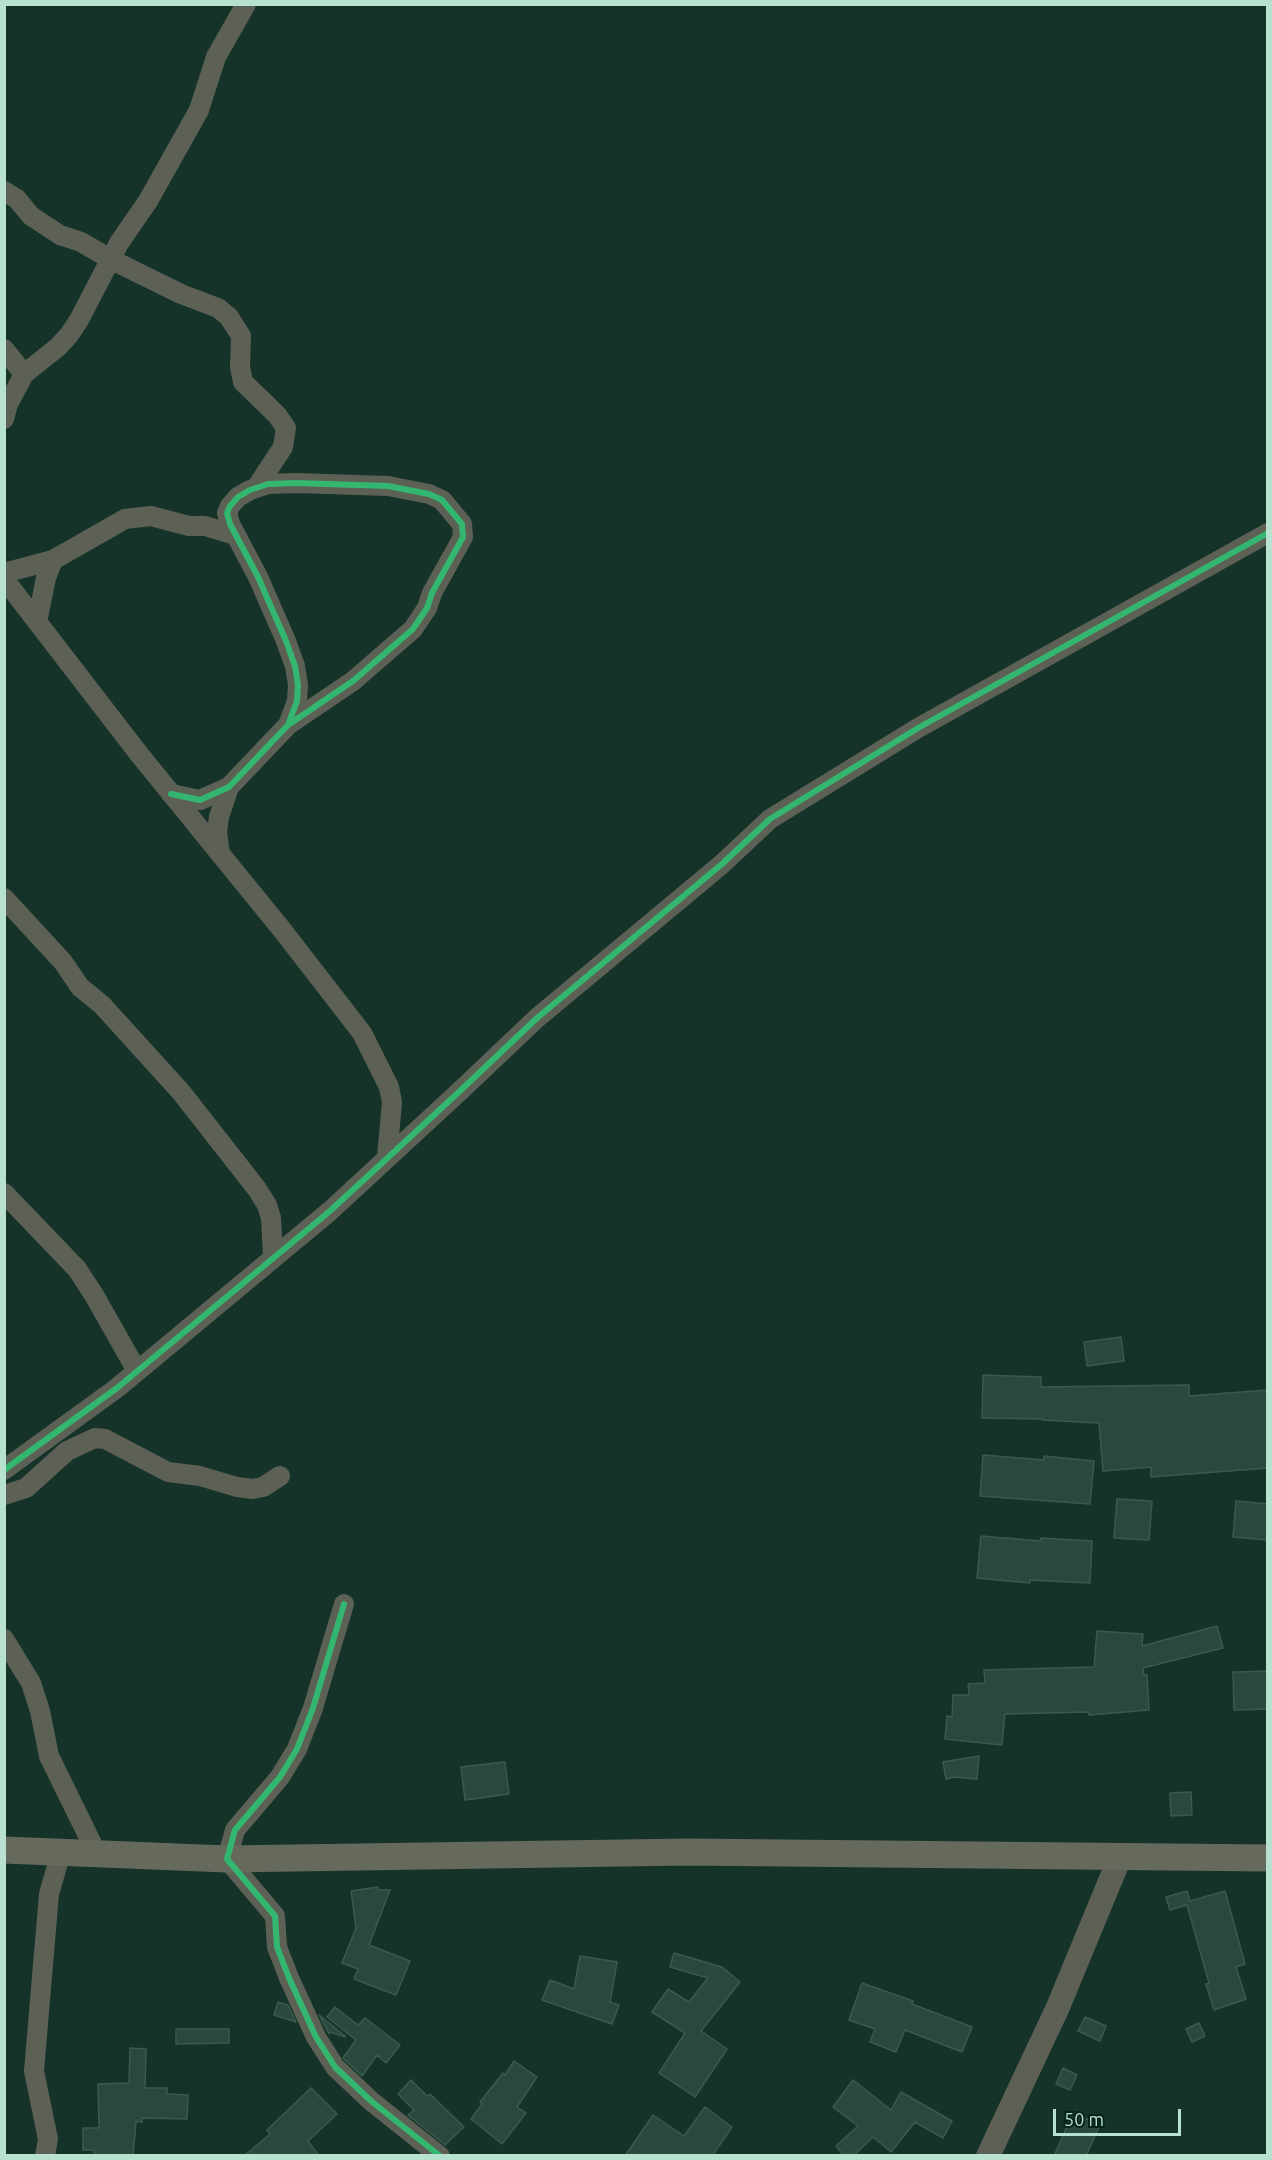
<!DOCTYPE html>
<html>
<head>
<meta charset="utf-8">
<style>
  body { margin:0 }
  #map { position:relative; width:1272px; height:2160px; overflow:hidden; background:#16332a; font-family:Ubuntu,sans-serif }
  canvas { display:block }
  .frame { position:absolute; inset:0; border:6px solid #b7e2cf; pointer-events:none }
  .scale { position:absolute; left:1053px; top:2109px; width:128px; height:27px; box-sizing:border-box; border:3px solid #b7e2cf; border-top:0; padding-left:8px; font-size:18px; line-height:21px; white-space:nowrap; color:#b7e2cf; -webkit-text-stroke:4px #052318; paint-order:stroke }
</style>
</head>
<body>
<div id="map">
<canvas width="1272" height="2160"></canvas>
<div class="frame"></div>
<div class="scale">50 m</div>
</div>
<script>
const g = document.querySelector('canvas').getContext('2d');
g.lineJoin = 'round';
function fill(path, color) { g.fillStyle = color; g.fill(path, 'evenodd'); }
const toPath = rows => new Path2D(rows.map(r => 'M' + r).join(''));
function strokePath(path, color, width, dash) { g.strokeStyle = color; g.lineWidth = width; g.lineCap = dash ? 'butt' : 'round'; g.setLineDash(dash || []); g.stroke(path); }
const building = toPath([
  [1121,1337,1124,1361,1087,1366,1084,1342,1121,1337],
  [983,1375,1041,1377,1041,1387,1189,1385,1189,1396,1268,1390,1268,1468,1151,1477,1151,1467,1103,1471,1099,1423,1042,1420,1043,1419,982,1418,983,1375],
  [983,1455,1044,1460,1044,1456,1094,1461,1090,1504,980,1496,983,1455],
  [1117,1499,1152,1501,1149,1540,1114,1538,1117,1499],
  [1236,1501,1268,1504,1268,1540,1233,1537,1236,1501],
  [981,1536,1041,1541,1041,1538,1092,1541,1090,1583,1030,1580,1030,1583,977,1578,981,1536],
  [1217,1626,1223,1648,1143,1668,1144,1675,1147,1675,1149,1710,1089,1715,1089,1712,1005,1714,1002,1745,945,1739,947,1716,952,1717,953,1695,969,1695,968,1684,985,1683,984,1670,1094,1667,1097,1631,1143,1634,1142,1646,1217,1626],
  [1268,1671,1268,1709,1234,1710,1233,1672,1268,1671],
  [979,1756,977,1779,955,1777,946,1779,943,1762,979,1756],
  [505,1762,509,1794,465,1800,461,1767,505,1762],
  [1191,1792,1192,1815,1171,1816,1170,1793,1191,1792],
  [378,1887,378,1890,390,1890,369,1945,410,1961,396,1995,354,1979,358,1969,342,1963,356,1928,351,1891,378,1887],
  [1187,1891,1190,1901,1225,1891,1245,1964,1236,1967,1246,1999,1214,2010,1206,1984,1209,1983,1187,1905,1170,1910,1166,1897,1187,1891],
  [674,1953,722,1967,740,1982,701,2031,727,2049,695,2097,659,2073,685,2033,652,2012,668,1989,689,2002,708,1978,670,1967,674,1953],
  [580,1956,617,1962,610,2002,619,2005,612,2024,542,2000,550,1980,574,1989,580,1956],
  [862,1983,913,2001,912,2004,972,2027,962,2052,905,2030,896,2052,870,2042,875,2029,849,2020,862,1983],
  [278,2002,288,2005,296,2022,274,2015,278,2002],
  [335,2007,358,2025,365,2018,400,2045,386,2063,377,2055,362,2076,344,2059,343,2058,356,2040,327,2017,335,2007],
  [319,2015,345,2036,345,2037,330,2032,329,2034,319,2015],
  [1085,2017,1106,2026,1100,2041,1078,2031,1085,2017],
  [1199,2023,1205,2036,1192,2042,1186,2029,1199,2023],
  [176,2029,229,2029,229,2043,176,2044,176,2029],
  [130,2048,146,2049,145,2088,167,2088,167,2094,188,2095,187,2119,142,2118,142,2122,136,2122,133,2156,94,2156,94,2150,83,2150,83,2128,99,2128,98,2084,129,2083,130,2048],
  [514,2061,537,2077,517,2107,526,2113,502,2144,471,2119,482,2104,480,2102,503,2073,505,2075,514,2061],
  [1063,2068,1077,2075,1070,2090,1056,2084,1063,2068],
  [411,2080,427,2096,430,2094,464,2127,445,2145,408,2115,414,2110,398,2094,411,2080],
  [853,2080,891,2110,901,2092,952,2121,943,2138,915,2122,891,2152,873,2137,853,2156,844,2156,836,2146,858,2126,833,2107,853,2080],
  [311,2088,337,2114,308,2141,319,2156,244,2156,270,2134,267,2130,311,2088],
  [705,2107,732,2127,712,2156,625,2156,653,2115,684,2136,705,2107],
  [1073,2113,1100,2125,1086,2156,1054,2156,1073,2113]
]);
fill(building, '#2a483e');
strokePath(building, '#395b4f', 1.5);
strokePath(toPath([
  [4,191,17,199,31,216,60,235,81,242,110,259,181,294,218,308,229,317,241,336,240,367,243,382,277,415,286,428,283,447,256,488],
  [4,349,24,374],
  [4,419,8,404,24,374,58,347,69,335,79,320,119,243,148,201,199,110,216,57,246,4],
  [4,573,53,560,125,519,151,516,189,526,205,526,235,535],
  [4,574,8,584,139,754,283,931,362,1033,389,1087,392,1102,387,1157],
  [37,622,46,578,53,560],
  [171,794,200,800,229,787,288,725,297,701,298,685,295,666,286,641,258,577,230,524,227,513,230,506,238,497,250,490,268,484,296,483,388,486,429,494,442,500,462,524,463,537,432,593,427,608,413,629,353,681,288,725],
  [220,854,217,832,219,817,229,787],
  [4,898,63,962,80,987,102,1005,181,1092,257,1189,267,1205,271,1218,273,1257],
  [4,1193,77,1269,94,1295,137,1371],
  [4,1470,117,1388,330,1211,460,1091,537,1018,722,864,770,819,918,728,1268,533],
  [4,1495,26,1488,67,1451,95,1438,105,1439,168,1472,200,1476,237,1487,253,1489,263,1487,280,1476],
  [344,1604,313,1708,297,1749,280,1777,235,1830,227,1859,275,1916,277,1947,289,1978,316,2037,335,2067,371,2101,440,2156],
  [4,1639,31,1683,40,1711,49,1756,97,1854],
  [45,2156,48,2139,34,2071,49,1894,61,1852]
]), '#5d6155', 20);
strokePath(toPath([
  [988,2156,1058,2007,1120,1857]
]), '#5d6155', 24);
strokePath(toPath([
  [4,1850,227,1859,688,1852,1268,1858]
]), '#666a5d', 27);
strokePath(toPath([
  [171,794,200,800,229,787,288,725,297,701,298,685,295,666,286,641,258,577,230,524,227,513,230,506,238,497,250,490,268,484,296,483,388,486,429,494,442,500,462,524,463,537,432,593,427,608,413,629,353,681,288,725],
  [4,1470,117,1388,330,1211,460,1091,537,1018,722,864,770,819,918,728,1268,533],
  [344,1604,313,1708,297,1749,280,1777,235,1830,227,1859,275,1916,277,1947,289,1978,316,2037,335,2067,371,2101,440,2156]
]), '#33b770', 6);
</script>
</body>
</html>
